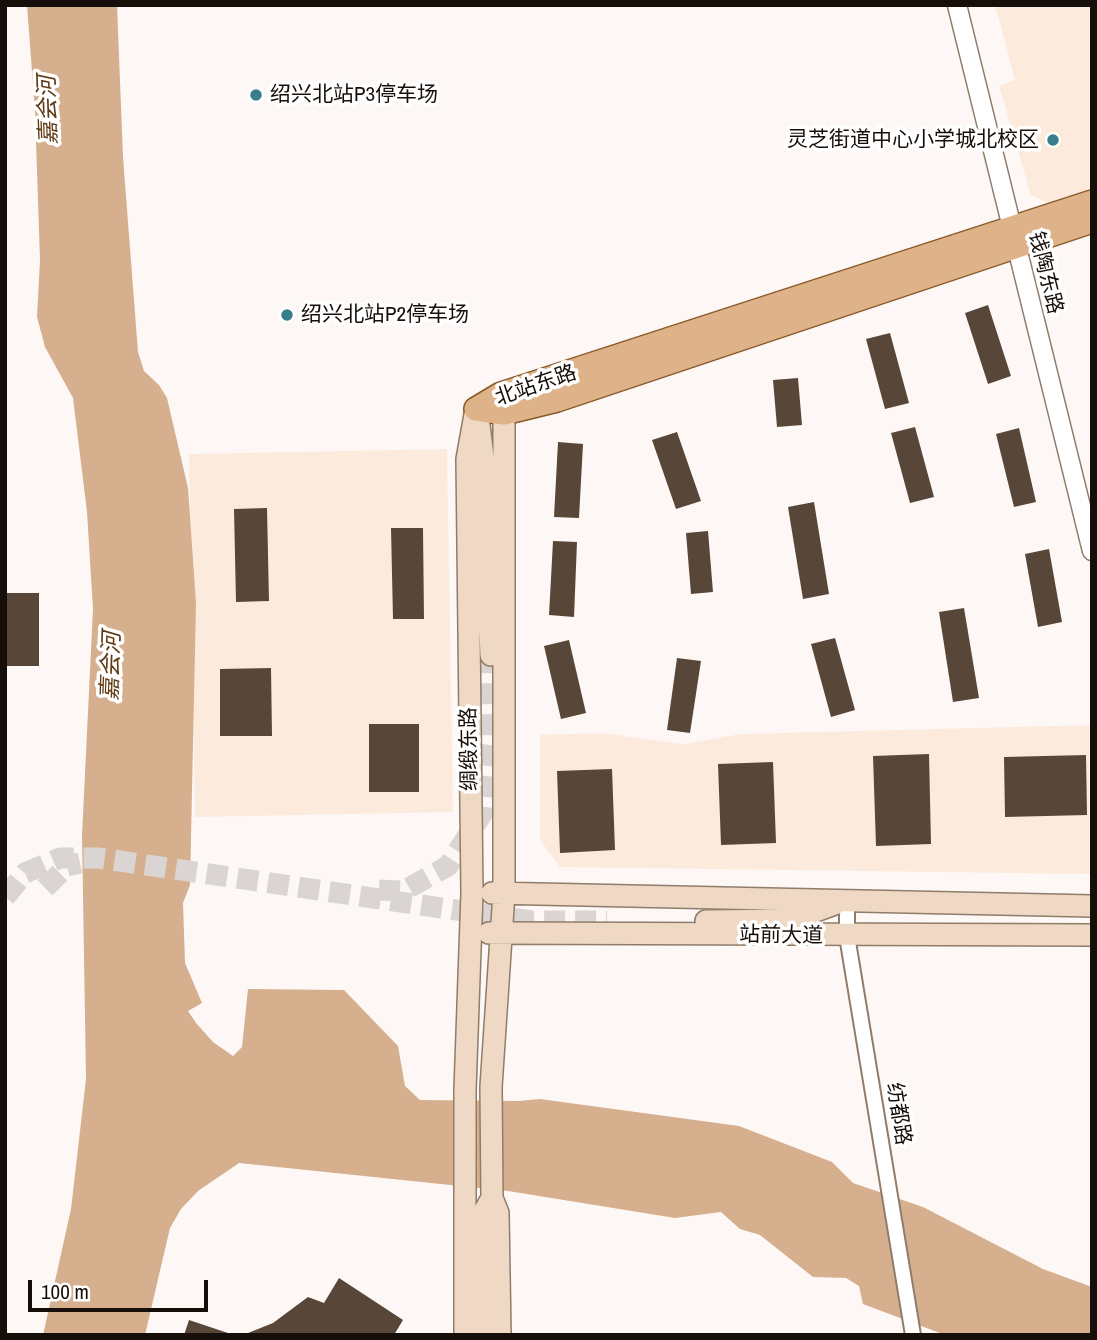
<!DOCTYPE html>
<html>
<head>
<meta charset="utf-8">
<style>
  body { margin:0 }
  #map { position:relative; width:1097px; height:1340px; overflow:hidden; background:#fdf8f5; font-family:"Archivo Narrow",sans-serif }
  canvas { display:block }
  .frame { position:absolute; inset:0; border:7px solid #160f09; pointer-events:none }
  .scale { position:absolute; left:28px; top:1280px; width:180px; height:32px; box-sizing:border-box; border:4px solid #160f09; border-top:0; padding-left:9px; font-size:21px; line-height:24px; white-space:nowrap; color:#160f09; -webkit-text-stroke:5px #fff; paint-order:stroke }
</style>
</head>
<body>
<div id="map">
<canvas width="1097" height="1340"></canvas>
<div class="frame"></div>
<div class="scale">100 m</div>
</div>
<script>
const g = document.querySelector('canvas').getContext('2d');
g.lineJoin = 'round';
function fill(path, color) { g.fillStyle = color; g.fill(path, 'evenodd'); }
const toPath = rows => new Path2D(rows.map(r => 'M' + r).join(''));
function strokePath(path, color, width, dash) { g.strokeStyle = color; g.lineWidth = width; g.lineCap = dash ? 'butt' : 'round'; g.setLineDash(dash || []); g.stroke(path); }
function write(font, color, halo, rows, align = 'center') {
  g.font = font + ' "Archivo Narrow","Noto Sans SC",sans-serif'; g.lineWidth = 7; g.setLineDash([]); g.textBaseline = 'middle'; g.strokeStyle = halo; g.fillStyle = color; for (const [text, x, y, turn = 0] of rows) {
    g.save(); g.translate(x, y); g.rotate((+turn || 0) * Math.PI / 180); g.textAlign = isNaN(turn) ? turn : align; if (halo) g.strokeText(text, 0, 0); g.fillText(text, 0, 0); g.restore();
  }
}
fill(toPath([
  [995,5,1092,5,1092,195,1056,207,1031,195,999,86,1015,80],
  [447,449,453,812,195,817,189,454],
  [1092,725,1092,874,560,867,540,840,540,735,602,733,684,744,741,734]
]), '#fcebdd');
fill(toPath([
  [27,5,117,5,123,157,138,352,144,371,159,385,167,398,188,488,196,603,190,885,183,903,185,963,202,1003,188,1011,196,1023,213,1042,233,1056,242,1047,248,989,344,990,398,1046,405,1086,420,1100,519,1101,540,1099,739,1126,832,1162,853,1183,923,1207,1043,1269,1092,1287,1092,1335,945,1335,863,1304,859,1286,846,1278,813,1277,760,1235,740,1229,721,1212,675,1218,508,1191,239,1163,198,1191,181,1209,170,1228,145,1335,43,1335,71,1209,86,1079,82,835,93,609,87,512,73,398,45,347,37,317,40,260,35,112]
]), '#d6af8f');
fill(toPath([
  [988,305,1011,376,988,384,965,313],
  [890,333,909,403,885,409,866,339],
  [798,378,802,425,777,427,773,380],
  [915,427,934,497,910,503,891,433],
  [1019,428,1036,502,1014,507,996,434],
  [677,432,701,501,676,509,652,440],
  [558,442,583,444,579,518,554,517],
  [814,502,829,594,803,599,788,507],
  [267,508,269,601,236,602,234,509],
  [391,528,423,528,424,619,393,619],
  [708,531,713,592,691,594,686,533],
  [553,541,577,542,574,617,549,615],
  [1049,549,1062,622,1038,627,1025,554],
  [5,593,39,593,39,666,5,666],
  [964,608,979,698,953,702,939,612],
  [835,638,855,710,831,717,811,644],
  [569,640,586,713,561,719,544,646],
  [677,658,701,661,690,733,667,730],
  [271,668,272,736,220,736,220,669],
  [369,724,419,724,419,792,369,792],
  [929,754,931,844,876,846,873,756],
  [1086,755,1087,815,1005,817,1004,757],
  [773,762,776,843,721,845,718,764],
  [612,769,615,850,560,853,557,771],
  [339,1278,403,1320,394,1335,243,1335,273,1323,308,1297,324,1303],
  [189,1320,228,1333,227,1335,184,1335]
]), '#584738');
strokePath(toPath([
  [45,888,67,866,80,863],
  [379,890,403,891,448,866,482,814,491,740,491,660],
  [5,897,25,873,60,858,99,858,531,921,607,921]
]), '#dad5d2', 21, [21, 10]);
const minor = toPath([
  [847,900,847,936,913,1335]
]);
const tertiary = toPath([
  [957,5,1092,551]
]);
const secondary = toPath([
  [479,425,483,457,491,655],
  [492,893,1092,906],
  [706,921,791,920,835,904],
  [489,933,1092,935],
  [465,1335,465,1090,472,893,467,459,476,409],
  [483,1335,483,1214,492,1198],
  [500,1335,498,1213,492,1198,491,1087,504,893,504,413]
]);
const primary = toPath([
  [476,409,501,394,1092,202],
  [476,409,504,413,557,400,1092,221]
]);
strokePath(minor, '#8f7c6b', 18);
strokePath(tertiary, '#8f7c6b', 21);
strokePath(secondary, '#8f7c6b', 24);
strokePath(primary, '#8a5929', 26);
strokePath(minor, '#fff', 14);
strokePath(tertiary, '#fff', 18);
strokePath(secondary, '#efd9c4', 21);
strokePath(primary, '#dfb389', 23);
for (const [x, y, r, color] of [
  [256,95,7,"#397e8b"],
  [1053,140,7,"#397e8b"],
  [287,315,7,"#397e8b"]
]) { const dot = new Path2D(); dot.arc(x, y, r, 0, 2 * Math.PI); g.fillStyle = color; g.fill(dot); strokePath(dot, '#fff', 2.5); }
write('21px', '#160f09', '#fff', [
  ["绍兴北站P3停车场",270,95],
  ["灵芝街道中心小学城北校区",1039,140,"right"],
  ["绍兴北站P2停车场",301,315]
], 'left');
write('21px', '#160f09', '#fff', [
  ["钱陶东路",1045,273,76],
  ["北站东路",536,386,-19],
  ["绸缎东路",470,749,-91],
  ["站前大道",781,936,1],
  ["纺都路",898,1114,81]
]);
write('italic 23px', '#603a14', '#fff', [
  ["嘉会河",49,110,-92],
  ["嘉会河",112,666,-88]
]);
</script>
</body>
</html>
